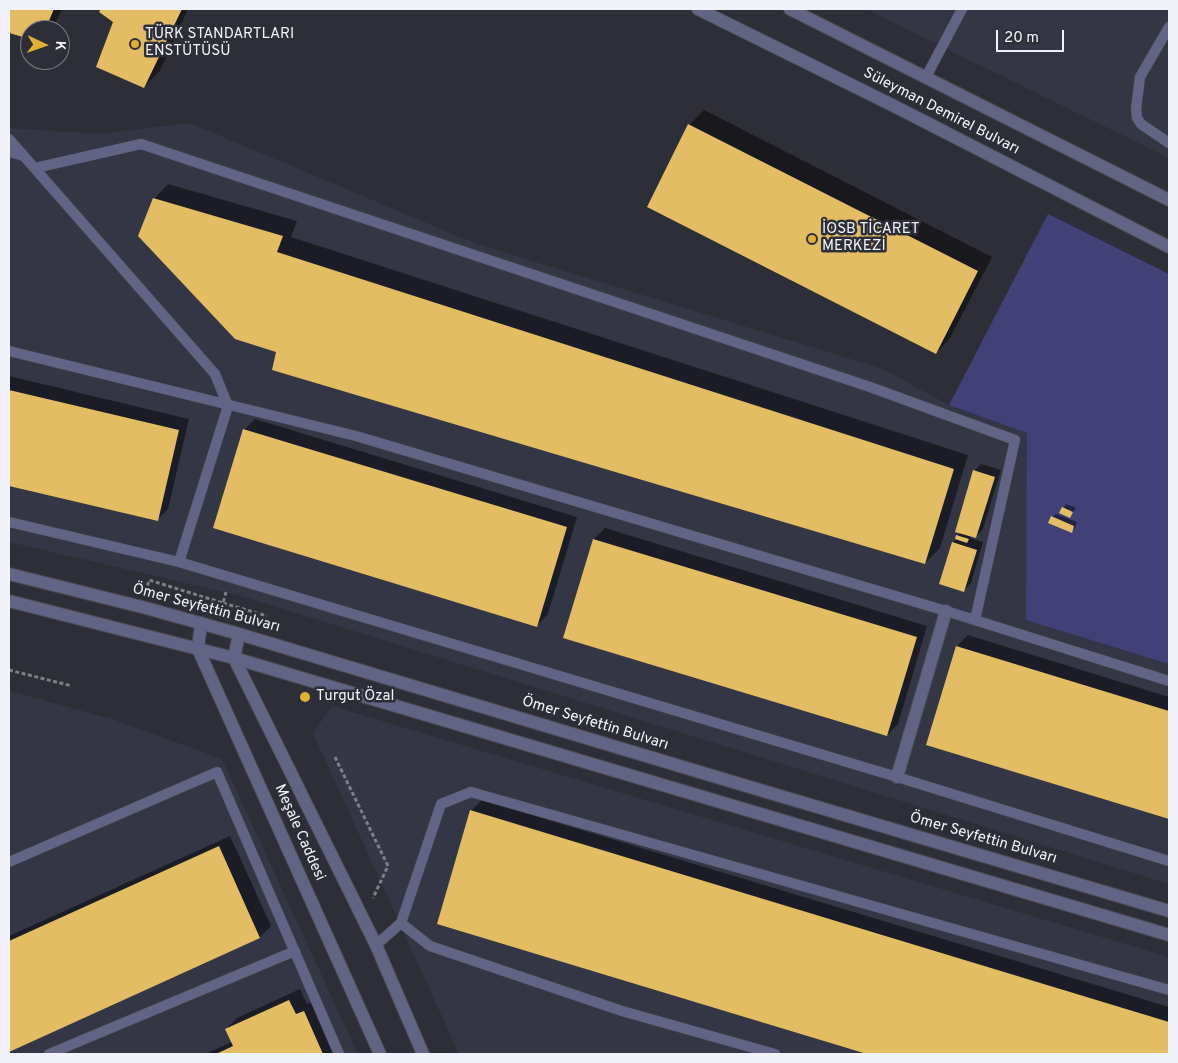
<!DOCTYPE html>
<html>
<head>
<meta charset="utf-8">
<style>
  body { margin:0 }
  #map { position:relative; width:1178px; height:1063px; overflow:hidden; background:#2d2e38; font-family:Overpass,sans-serif }
  canvas { display:block }
  .frame { position:absolute; inset:0; border:10px solid #f2f3fa; pointer-events:none }
  .north { position:absolute; left:20px; top:20px; width:50px; height:50px; box-sizing:border-box; background:#2d2e38; border:1px solid #7c7d86; border-radius:50%; rotate:93deg; font-size:14px; font-weight:700; line-height:20px; text-align:center; color:#f2f3fa }
  .north::after { content:''; display:block; margin:auto; width:18px; height:22px; background:#dfb034; clip-path:polygon(50% 0,100% 100%,50% 72%,0 100%) }
  .scale { position:absolute; left:996px; top:30px; width:68px; height:22px; box-sizing:border-box; border:2px solid #f2f3fa; border-top:0; padding-left:6px; font-size:15px; line-height:18px; white-space:nowrap; color:#f2f3fa; -webkit-text-stroke:4px #2d2e38; paint-order:stroke }
</style>
</head>
<body>
<div id="map">
<canvas width="1178" height="1063"></canvas>
<div class="frame"></div>
<div class="north">K</div>
<div class="scale">20 m</div>
</div>
<script>
const g = document.querySelector('canvas').getContext('2d');
g.lineJoin = 'round';
function fill(path, color) { g.fillStyle = color; g.fill(path, 'evenodd'); }
const toPath = rows => new Path2D(rows.map(r => 'M' + r).join(''));
function strokePath(path, color, width, dash) { g.strokeStyle = color; g.lineWidth = width; g.lineCap = dash ? 'butt' : 'round'; g.setLineDash(dash || []); g.stroke(path); }
function write(font, color, halo, rows, align = 'center') {
  g.font = font + ' Overpass,sans-serif'; g.lineWidth = 5; g.setLineDash([]); g.textBaseline = 'middle'; g.strokeStyle = halo; g.fillStyle = color; for (const [text, x, y, turn = 0] of rows) {
    g.save(); g.translate(x, y); g.rotate((+turn || 0) * Math.PI / 180); g.textAlign = isNaN(turn) ? turn : align; if (halo) g.strokeText(text, 0, 0); g.fillText(text, 0, 0); g.restore();
  }
}
fill(toPath([
  [867,9,1169,9,1169,158,963,57],
  [190,123,474,243,883,369,949,405,1028,433,1026,620,1169,664,1169,884,241,596,9,542,9,128,99,134],
  [9,691,112,719,222,759,358,1054,9,1054],
  [332,706,1169,957,1169,1054,459,1054,313,733]
]), '#343646');
fill(toPath([
  [1048,214,1169,274,1169,664,1026,620,1027,433,949,405]
]), '#414178');
fill(toPath([
  [9,9,62,9,54,26,51,30,30,30,30,38,9,32],
  [102,9,188,9,159,72,144,86,114,21,101,11],
  [704,110,992,257,950,338,936,353,689,125],
  [168,184,297,221,291,237,968,455,940,548,925,563,277,351,154,199],
  [9,376,189,419,168,509,157,520,9,485],
  [255,419,577,517,548,614,537,625,244,430],
  [981,464,1001,470,983,529,976,537,971,535,970,538,983,542,971,583,964,590,953,543,961,532,974,471],
  [1066,504,1076,508,1070,516,1061,512],
  [1056,514,1077,522,1075,528,1071,531,1052,517],
  [605,528,927,626,898,724,887,735,565,637,594,539],
  [968,635,1169,697,1169,818,928,744,957,646],
  [482,800,1169,1007,1169,1054,873,1054,438,923,471,811],
  [230,836,271,926,260,937,9,1051,9,936],
  [300,989,307,1004,315,1001,339,1054,205,1054,232,1042,226,1029,237,1018]
]), '#0007');
fill(toPath([
  [9,9,54,9,45,30,30,30,30,39,9,33],
  [101,9,182,9,144,88,96,67,113,22,99,12],
  [688,124,978,271,936,354,647,207],
  [153,198,283,236,277,252,954,469,925,564,272,370,276,352,235,339,138,236],
  [9,390,179,430,158,521,9,486],
  [243,429,567,527,537,627,213,528],
  [973,470,995,477,976,538,955,532],
  [1062,507,1073,512,1070,518,1059,513],
  [1051,516,1074,526,1072,533,1048,523],
  [956,535,969,539,967,543,955,539],
  [593,539,917,637,887,736,563,638],
  [952,542,977,550,964,592,939,584],
  [956,646,1169,711,1169,819,926,745],
  [470,810,1169,1022,1169,1054,867,1054,437,924],
  [219,846,260,938,9,1052,9,941],
  [289,1000,296,1014,304,1011,323,1054,216,1054,233,1046,225,1029]
]), '#e3bd63');
const service = toPath([
  [1169,27,1140,77,1136,109,1137,118,1141,124,1169,143],
  [926,77,962,9],
  [9,139,215,374,228,406,179,562],
  [9,152,24,156],
  [35,168,141,144,870,387,1015,440,975,620],
  [9,351,356,436,946,611,1169,681],
  [9,522,179,562,897,777,1169,861],
  [9,862,217,772,339,1054],
  [401,923,430,946,622,1011,775,1054],
  [376,945,401,923,441,804,471,792,1169,990],
  [49,1054,295,951]
]);
const minor = toPath([
  [897,777,946,611]
]);
const tertiary = toPath([
  [698,9,894,106,1169,247],
  [790,9,1169,200],
  [9,574,146,608,239,634,733,782,1169,911],
  [9,601,234,658,1169,935],
  [201,623,198,649,380,1054],
  [239,634,234,658,376,945,423,1054]
]);
strokePath(service, '#494a53', 11);
strokePath(minor, '#494a53', 14);
strokePath(tertiary, '#494a53', 14);
strokePath(toPath([
  [146,592,149,580,223,603,226,592],
  [223,603,267,616],
  [9,670,72,686],
  [335,757,388,866,373,898]
]), '#7d7e86', 3, [4, 2.5]);
strokePath(service, '#626485', 10);
strokePath(minor, '#626485', 12);
strokePath(tertiary, '#626485', 12);
for (const [x, y, r, color] of [
  [135,44,5,"#dfb034"],
  [812,239,5,"#dfb034"],
  [305,697,6,"#dfb034"]
]) { const dot = new Path2D(); dot.arc(x, y, r, 0, 2 * Math.PI); g.fillStyle = color; g.fill(dot); strokePath(dot, '#2d2e38', 2); }
write('15px', '#f2f3fa', '#2d2e38', [
  ["TÜRK STANDARTLARI",145,35],
  ["ENSTÜTÜSÜ",145,52],
  ["İOSB TİCARET",822,230],
  ["MERKEZİ",822,247],
  ["Turgut Özal",316,697]
], 'left');
write('15px', '#f2f3fa', '#2d2e38', [
  ["Süleyman Demirel Bulvarı",941,112,27],
  ["Ömer Seyfettin Bulvarı",206,609,15],
  ["Ömer Seyfettin Bulvarı",595,724,17],
  ["Meşale Caddesi",299,833,66],
  ["Ömer Seyfettin Bulvarı",983,839,16]
]);
</script>
</body>
</html>
